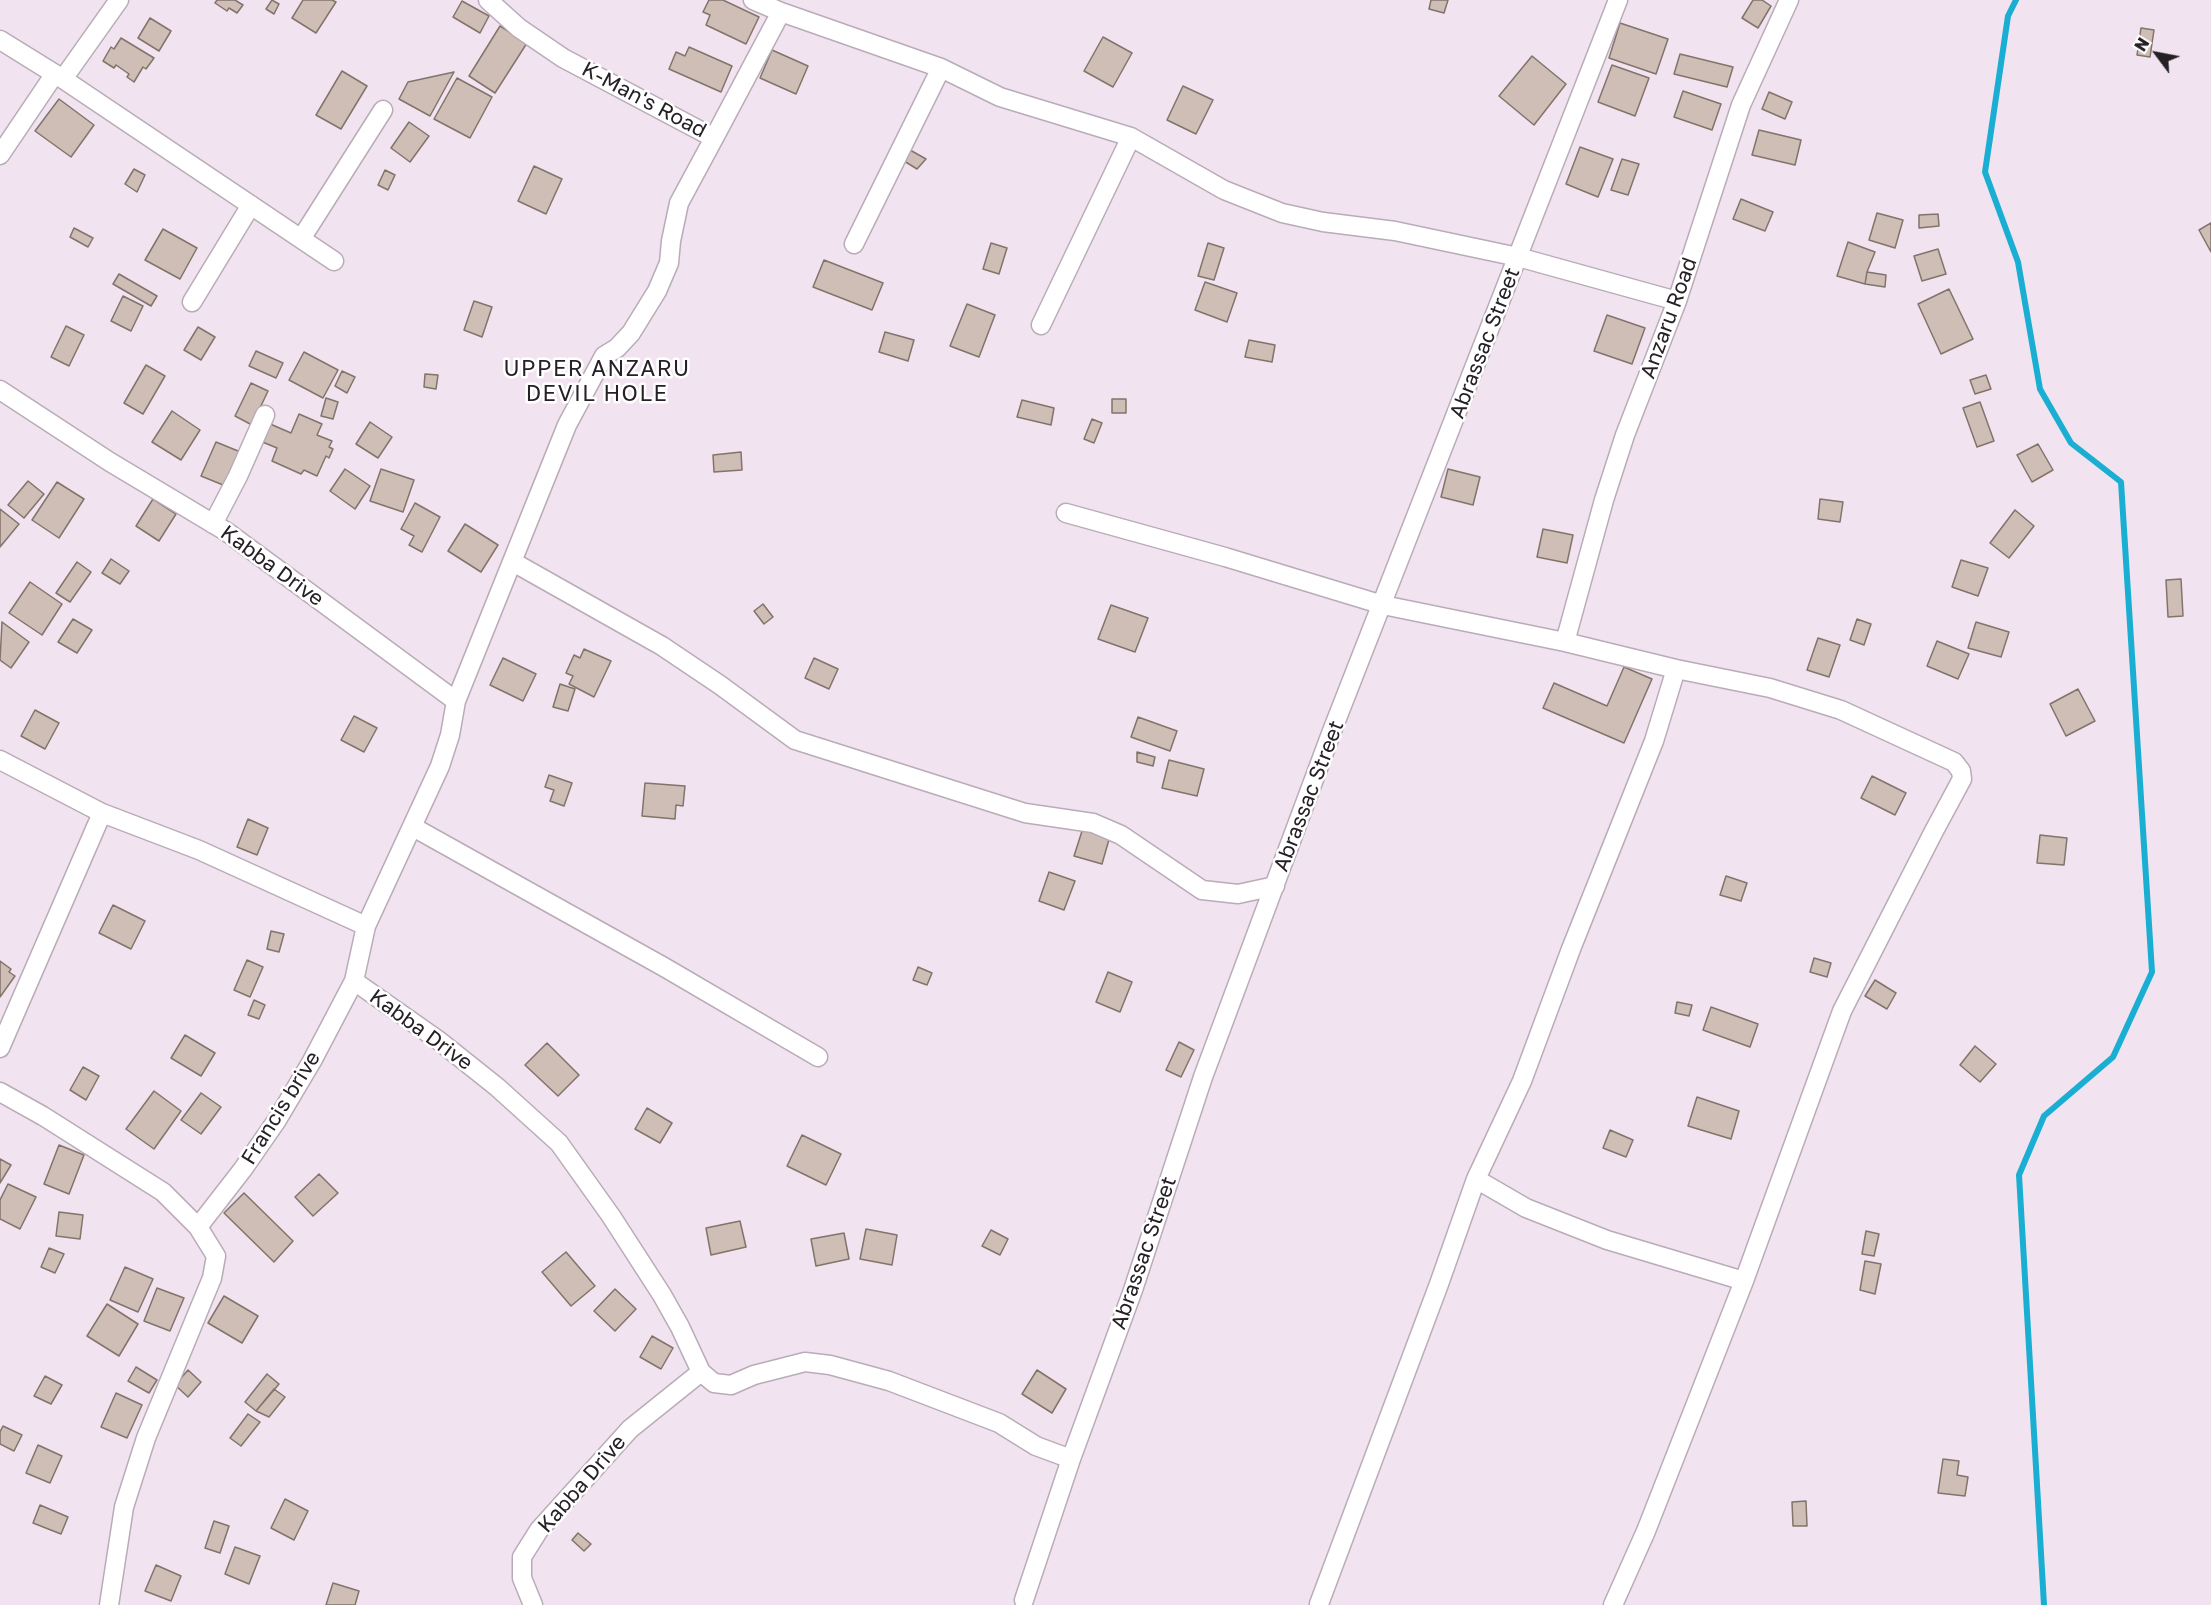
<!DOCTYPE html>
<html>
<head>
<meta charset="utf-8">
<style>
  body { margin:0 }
  #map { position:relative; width:2211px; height:1605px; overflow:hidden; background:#f1e4f0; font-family:"Golos Text",sans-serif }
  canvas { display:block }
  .north { position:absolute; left:2127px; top:24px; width:60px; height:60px; -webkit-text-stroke:4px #fff; paint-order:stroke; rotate:302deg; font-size:16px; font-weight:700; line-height:24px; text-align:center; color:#252025 }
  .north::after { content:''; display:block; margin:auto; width:21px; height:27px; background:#252025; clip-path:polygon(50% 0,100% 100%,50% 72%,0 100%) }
</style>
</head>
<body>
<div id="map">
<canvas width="2211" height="1605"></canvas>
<div class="north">N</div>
</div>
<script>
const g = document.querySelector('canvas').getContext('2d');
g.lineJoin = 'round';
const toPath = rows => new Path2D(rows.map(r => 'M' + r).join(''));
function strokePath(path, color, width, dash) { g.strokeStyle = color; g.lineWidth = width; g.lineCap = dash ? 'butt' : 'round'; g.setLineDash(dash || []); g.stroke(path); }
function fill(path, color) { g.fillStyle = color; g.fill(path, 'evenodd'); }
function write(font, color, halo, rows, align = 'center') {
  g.font = font + ' "Golos Text",sans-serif'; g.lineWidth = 5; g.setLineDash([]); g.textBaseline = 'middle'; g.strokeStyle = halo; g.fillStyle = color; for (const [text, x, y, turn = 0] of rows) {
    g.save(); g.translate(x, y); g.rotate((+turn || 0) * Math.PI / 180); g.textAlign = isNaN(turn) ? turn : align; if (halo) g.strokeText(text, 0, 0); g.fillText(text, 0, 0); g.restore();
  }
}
strokePath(toPath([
  [2016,0,2008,16,1985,172,2018,262,2040,389,2071,443,2121,482,2152,972,2113,1057,2044,1116,2019,1175,2044,1605]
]), '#1aaed3', 6);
const building = toPath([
  [217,0,235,0,243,5,237,13,229,8,227,11,215,3,217,0],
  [272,0,279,4,274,14,266,9,272,0],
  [303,0,332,0,336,2,316,33,292,18,303,0],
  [709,0,723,0,759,17,746,44,706,25,710,15,703,12,709,0],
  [1431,0,1448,0,1444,13,1429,9,1431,0],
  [1753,0,1762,0,1771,6,1758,28,1742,18,1753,0],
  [462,1,489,16,480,33,453,17,462,1],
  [150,18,171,31,159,51,138,38,150,18],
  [1620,23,1668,39,1656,74,1609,58,1620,23],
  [500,26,527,43,495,93,469,76,500,26],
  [2141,28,2154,30,2150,57,2137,55,2141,28],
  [1103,37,1132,53,1113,87,1084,71,1103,37],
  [121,38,154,58,146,69,143,67,134,82,127,77,129,74,116,65,114,68,103,61,111,47,114,49,121,38],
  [689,47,732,66,721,92,669,69,676,52,685,56,689,47],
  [772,50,808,66,796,94,760,78,772,50],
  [1680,54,1733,67,1727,87,1674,74,1680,54],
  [1532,56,1566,84,1534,125,1499,96,1532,56],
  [1612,65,1649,78,1635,116,1598,102,1612,65],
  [342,71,367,86,341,129,316,115,342,71],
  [454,72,430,116,399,99,408,82,454,72],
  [457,78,492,97,470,138,434,119,457,78],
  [1183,86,1213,100,1196,134,1167,120,1183,86],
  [1683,91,1721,104,1712,130,1674,117,1683,91],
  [1769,92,1792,102,1785,119,1762,109,1769,92],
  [59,99,94,125,71,157,35,131,59,99],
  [409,122,429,136,410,162,391,148,409,122],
  [1759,130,1801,140,1795,165,1752,155,1759,130],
  [1580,147,1613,159,1598,197,1566,184,1580,147],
  [910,150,926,159,917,169,904,161,910,150],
  [1622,159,1639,164,1628,195,1611,190,1622,159],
  [534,166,562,179,546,214,518,201,534,166],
  [134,169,145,175,137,192,125,184,134,169],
  [385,170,395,175,388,190,378,185,385,170],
  [1741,199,1773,212,1765,231,1733,219,1741,199],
  [1877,213,1903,220,1895,248,1869,240,1877,213],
  [1938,214,1939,226,1919,228,1919,215,1938,214],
  [2211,223,2211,252,2199,230,2211,223],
  [74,228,93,238,88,247,70,237,74,228],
  [163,229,197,248,180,279,145,260,163,229],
  [1848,242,1875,252,1867,272,1865,284,1837,276,1848,242],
  [991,243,1007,248,999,274,983,269,991,243],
  [1208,243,1224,248,1214,280,1198,276,1208,243],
  [1938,249,1946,274,1922,281,1914,256,1938,249],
  [824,260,883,283,872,310,813,287,824,260],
  [1867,272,1886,275,1885,287,1865,284,1867,272],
  [119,274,157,296,151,306,113,284,119,274],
  [1205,282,1237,293,1227,322,1195,310,1205,282],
  [1949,289,1973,339,1941,354,1918,304,1949,289],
  [123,296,143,306,131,331,111,321,123,296],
  [474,301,492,307,482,337,464,330,474,301],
  [967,304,995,315,979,357,950,346,967,304],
  [1607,315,1645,328,1632,364,1594,351,1607,315],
  [66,326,84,335,69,366,51,357,66,326],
  [198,327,215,337,201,360,184,350,198,327],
  [885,332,914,340,908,361,879,352,885,332],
  [1249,340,1275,345,1272,362,1245,357,1249,340],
  [256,351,283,363,276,378,249,366,256,351],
  [304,352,338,370,323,398,289,380,304,352],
  [146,365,165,376,143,414,124,403,146,365],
  [342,371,355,377,347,393,335,386,342,371],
  [425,374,438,375,436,389,424,387,425,374],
  [1986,375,1991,389,1975,394,1970,380,1986,375],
  [251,383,268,391,252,425,235,416,251,383],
  [326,398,338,402,333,419,321,416,326,398],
  [1112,399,1126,399,1126,413,1112,413,1112,399],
  [1022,400,1054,408,1051,425,1017,417,1022,400],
  [1980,402,1994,441,1977,447,1963,408,1980,402],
  [172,411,200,430,181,460,152,442,172,411],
  [299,414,322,424,317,435,332,441,329,447,333,449,329,458,326,456,317,476,304,470,301,474,272,461,277,448,260,441,268,423,291,433,299,414],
  [1092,419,1102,423,1094,443,1084,439,1092,419],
  [370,422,392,437,378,458,356,444,370,422],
  [216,442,243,453,228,487,201,476,216,442],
  [2038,444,2053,470,2032,482,2017,455,2038,444],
  [741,452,742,470,714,472,713,455,741,452],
  [345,469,370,486,355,509,330,491,345,469],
  [381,469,414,480,403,512,370,501,381,469],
  [1448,469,1480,477,1473,505,1441,497,1448,469],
  [28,481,44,494,24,518,8,505,28,481],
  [57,482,84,499,59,538,32,520,57,482],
  [153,499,176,514,159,541,136,526,153,499],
  [1820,499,1843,502,1840,522,1818,519,1820,499],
  [415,503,440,517,422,552,409,545,414,536,401,529,415,503],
  [0,509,19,524,0,547,0,509],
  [2015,510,2034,526,2009,558,1990,543,2015,510],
  [465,524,498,545,481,572,448,551,465,524],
  [1543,529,1573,535,1567,563,1537,557,1543,529],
  [111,559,129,571,120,584,102,573,111,559],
  [1961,560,1988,568,1978,596,1952,587,1961,560],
  [77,562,91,572,70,602,56,593,77,562],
  [2181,579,2183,616,2168,617,2166,580,2181,579],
  [30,582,62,604,42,635,9,613,30,582],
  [763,604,773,617,764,624,754,611,763,604],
  [1111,605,1148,618,1135,652,1098,639,1111,605],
  [73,619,92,630,77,653,58,642,73,619],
  [1857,619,1871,624,1864,645,1850,640,1857,619],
  [2,622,29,642,11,668,0,660,2,622],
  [1976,622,2009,632,2001,657,1968,648,1976,622],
  [1818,638,1840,645,1829,677,1807,670,1818,638],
  [1937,641,1969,654,1958,679,1927,666,1937,641],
  [584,649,611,661,594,697,569,684,573,676,566,673,574,655,580,658,584,649],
  [503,658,536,674,523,701,490,685,503,658],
  [814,658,838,669,829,689,805,678,814,658],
  [1624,667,1652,679,1624,743,1543,708,1554,683,1607,706,1624,667],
  [560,684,575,689,568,711,553,707,560,684],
  [2078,689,2095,721,2066,736,2050,704,2078,689],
  [35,710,59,723,45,749,21,736,35,710],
  [354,716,377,728,364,752,341,740,354,716],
  [1138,717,1177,731,1170,751,1131,737,1138,717],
  [1137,752,1155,757,1153,766,1137,762,1137,752],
  [1169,760,1204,769,1197,796,1162,788,1169,760],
  [549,775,572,783,564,806,550,801,554,790,545,787,549,775],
  [1872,776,1906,793,1895,815,1861,798,1872,776],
  [645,783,685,786,683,806,676,805,675,819,642,816,645,783],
  [248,819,268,828,257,855,237,847,248,819],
  [1083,828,1110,836,1102,864,1074,856,1083,828],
  [2040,835,2067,838,2064,865,2037,863,2040,835],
  [1049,872,1075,881,1064,910,1039,901,1049,872],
  [1726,876,1747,883,1741,901,1720,895,1726,876],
  [113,905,145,921,131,949,99,933,113,905],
  [271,931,284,934,279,952,267,949,271,931],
  [1814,958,1831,963,1827,977,1810,972,1814,958],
  [247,960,263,967,250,997,234,990,247,960],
  [0,961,11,969,9,972,15,976,0,997,0,961],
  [918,967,932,973,927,985,913,980,918,967],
  [1108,972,1132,982,1120,1012,1096,1002,1108,972],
  [1875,980,1896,993,1887,1009,1865,996,1875,980],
  [254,1000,265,1005,259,1019,248,1015,254,1000],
  [1677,1002,1692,1005,1689,1016,1675,1013,1677,1002],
  [1711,1007,1758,1024,1750,1047,1703,1030,1711,1007],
  [185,1035,215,1053,201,1076,171,1058,185,1035],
  [1179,1042,1194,1050,1181,1077,1166,1070,1179,1042],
  [547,1043,579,1075,558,1096,525,1065,547,1043],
  [1975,1046,1996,1064,1980,1082,1960,1065,1975,1046],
  [83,1067,99,1076,86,1100,70,1090,83,1067],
  [154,1091,181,1111,154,1149,126,1129,154,1091],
  [201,1093,221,1107,201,1134,181,1120,201,1093],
  [1697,1097,1739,1111,1731,1139,1688,1126,1697,1097],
  [647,1108,672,1123,660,1143,635,1129,647,1108],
  [1610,1130,1633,1140,1626,1157,1603,1148,1610,1130],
  [802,1135,841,1154,826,1185,787,1166,802,1135],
  [59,1145,84,1155,69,1194,44,1184,59,1145],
  [0,1159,11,1165,0,1183,0,1159],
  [319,1174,338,1193,313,1216,295,1197,319,1174],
  [8,1184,36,1197,20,1229,0,1219,0,1200,8,1184],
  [244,1193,293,1241,274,1262,224,1213,244,1193],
  [59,1212,83,1215,80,1239,56,1236,59,1212],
  [740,1221,746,1247,711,1255,706,1228,740,1221],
  [866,1229,897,1235,892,1265,860,1259,866,1229],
  [991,1230,1008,1239,1000,1255,982,1246,991,1230],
  [1866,1231,1879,1234,1874,1256,1862,1254,1866,1231],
  [844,1233,849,1259,816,1266,811,1239,844,1233],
  [49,1248,64,1254,55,1273,41,1267,49,1248],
  [566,1252,595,1286,571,1306,542,1272,566,1252],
  [1865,1261,1881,1264,1875,1294,1860,1290,1865,1261],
  [125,1267,153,1279,138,1312,110,1300,125,1267],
  [157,1288,184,1298,170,1331,144,1321,157,1288],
  [615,1289,636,1309,615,1331,594,1311,615,1289],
  [224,1296,258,1316,242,1343,208,1323,224,1296],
  [107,1304,138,1324,119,1356,87,1336,107,1304],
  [652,1336,673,1348,661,1369,640,1357,652,1336],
  [136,1367,157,1380,149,1393,128,1381,136,1367],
  [188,1370,201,1382,188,1397,175,1385,188,1370],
  [1037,1370,1066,1389,1052,1413,1022,1394,1037,1370],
  [267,1374,279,1384,256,1411,245,1402,267,1374],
  [45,1376,62,1385,51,1404,34,1396,45,1376],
  [274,1389,285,1397,269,1417,256,1411,274,1389],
  [116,1393,142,1405,127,1438,101,1427,116,1393],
  [248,1414,260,1422,241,1446,230,1438,248,1414],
  [3,1426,22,1435,14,1451,0,1444,0,1432,3,1426],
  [38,1445,62,1456,50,1483,26,1473,38,1445],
  [1943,1459,1959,1461,1957,1475,1968,1477,1965,1496,1938,1493,1943,1459],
  [285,1499,308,1511,294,1540,271,1528,285,1499],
  [1806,1501,1807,1526,1793,1526,1792,1502,1806,1501],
  [40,1505,68,1517,61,1534,33,1523,40,1505],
  [214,1521,229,1526,220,1553,205,1548,214,1521],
  [578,1533,591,1544,584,1551,572,1540,578,1533],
  [235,1547,260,1556,249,1584,225,1574,235,1547],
  [156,1565,181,1576,171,1601,145,1591,156,1565],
  [333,1583,359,1591,355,1605,326,1605,333,1583]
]);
fill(building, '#cebeb6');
strokePath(building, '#82736b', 1.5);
const minor = toPath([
  [488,0,519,28,563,58,714,138,781,12],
  [753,0,781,12,941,68,1000,97,1131,137,1224,190,1282,213,1323,222,1395,231,1518,257,1677,301],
  [0,40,63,79,334,261],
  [63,79,119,0],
  [714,138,679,203,671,241,669,263,657,291,631,333,617,348,604,356,567,425,456,701,450,735,440,766,366,926,354,981,438,1040,497,1087,559,1143,611,1216,662,1295,680,1327,701,1372,714,1383,731,1385,754,1375,805,1362,830,1365,889,1381,999,1423,1036,1446,1071,1459],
  [0,155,54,75],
  [301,239,383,110],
  [854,244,941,68],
  [192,302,251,205],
  [1041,325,1131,137],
  [0,390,110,462,227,532,456,701],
  [1066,513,1225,557,1383,605,1565,642,1676,669,1770,688,1841,710,1954,762,1961,771,1962,779,1934,831,1842,1011,1744,1281,1646,1531,1613,1605],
  [213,524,238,476,265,415],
  [513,562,662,646,720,685,795,740,1025,813,1093,823,1121,835,1202,890,1238,894,1275,886],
  [1565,642,1604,500,1625,435,1677,301,1741,105,1789,0],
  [1676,669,1654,741,1571,949,1522,1081,1476,1179,1526,1208,1607,1240,1744,1281],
  [0,760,102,813,199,850,366,926],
  [413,827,664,967,818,1057],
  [0,1048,102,813],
  [0,1092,43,1116,163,1192,198,1227,216,1256,212,1278,146,1438,124,1507,109,1605],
  [198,1227,243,1169,277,1120,312,1061,354,981],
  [1024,1600,1071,1459,1133,1290,1203,1077,1332,731,1618,0],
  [1319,1604,1439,1284,1476,1179],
  [533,1605,522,1578,522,1557,539,1530,630,1429,701,1372]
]);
strokePath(minor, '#b9acb8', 21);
strokePath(minor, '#fff', 18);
write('21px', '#252025', '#fff', [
  ["K-Man's Road",644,100,28],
  ["Anzaru Road",1669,318,-70],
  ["Abrassac Street",1485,343,-69],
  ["Kabba Drive",272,566,36],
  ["Abrassac Street",1309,796,-69],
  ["Kabba Drive",421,1030,36],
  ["Francis brive",281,1108,-58],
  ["Abrassac Street",1144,1253,-71],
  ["Kabba Drive",582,1484,-49]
]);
g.letterSpacing = '1.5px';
write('22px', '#252025', '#fff', [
  ["UPPER ANZARU",597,369],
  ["DEVIL HOLE",597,394]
]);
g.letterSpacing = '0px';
</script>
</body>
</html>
